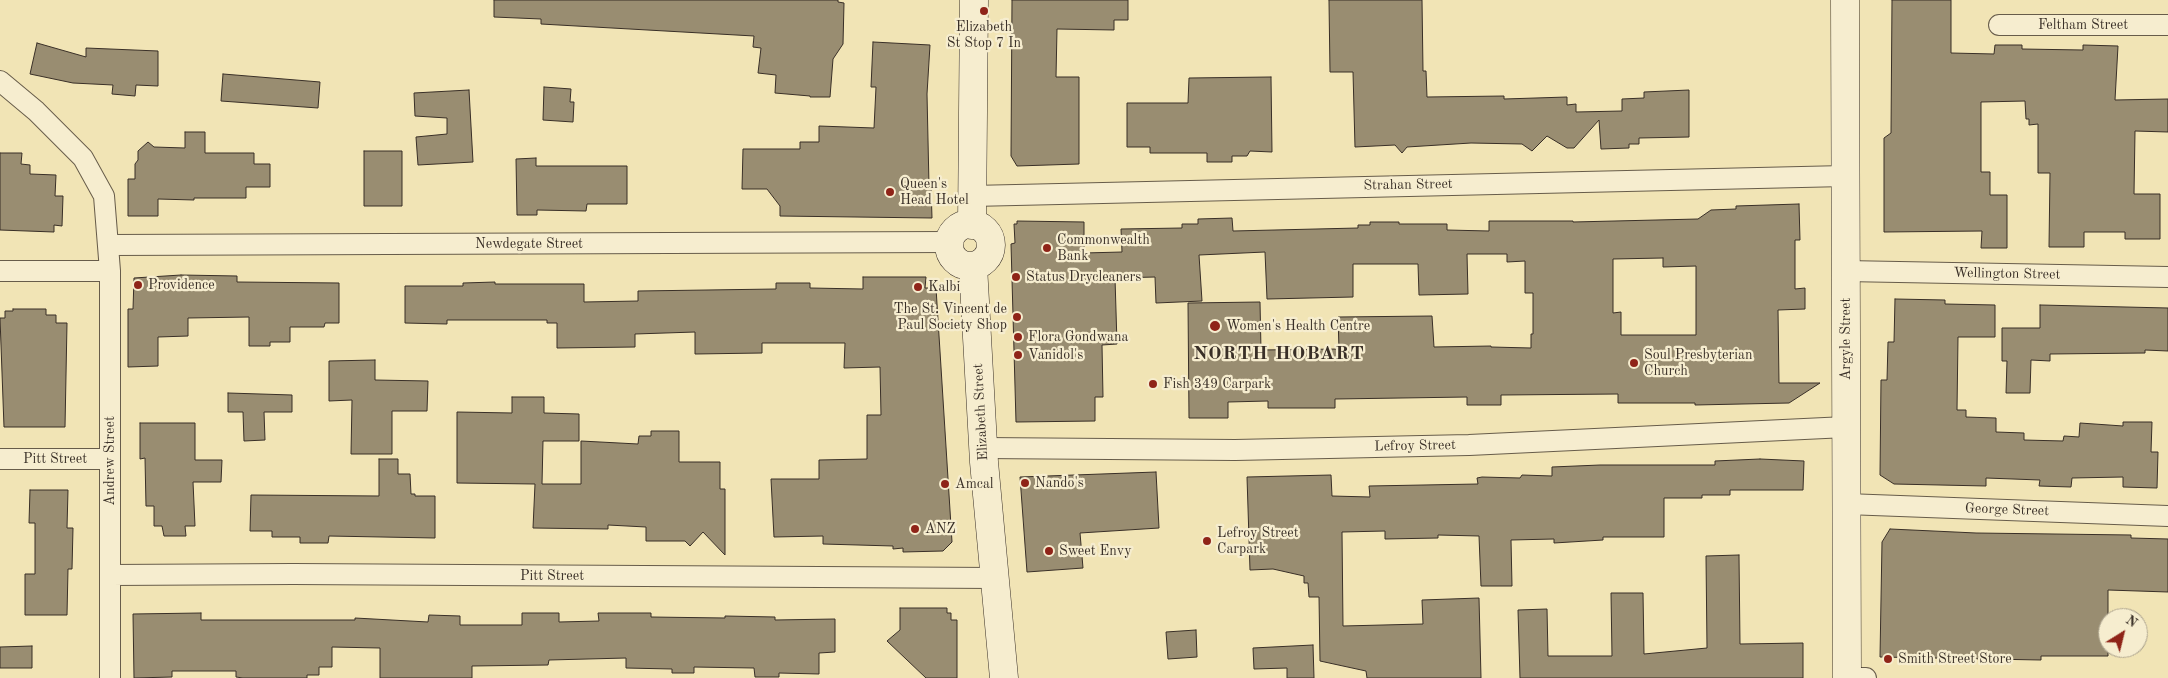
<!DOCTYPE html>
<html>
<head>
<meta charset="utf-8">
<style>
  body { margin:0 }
  #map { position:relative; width:2168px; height:678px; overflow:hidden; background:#f1e4b5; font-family:"Old Standard TT",serif }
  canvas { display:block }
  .north { position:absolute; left:2098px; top:608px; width:50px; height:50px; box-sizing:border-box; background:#f6edcf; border:1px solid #aaa18c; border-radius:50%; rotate:36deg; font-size:14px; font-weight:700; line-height:20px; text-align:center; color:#392f27 }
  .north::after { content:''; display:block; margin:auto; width:18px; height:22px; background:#8f2418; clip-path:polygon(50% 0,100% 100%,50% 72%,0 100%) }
</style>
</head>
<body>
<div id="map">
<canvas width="2168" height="678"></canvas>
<div class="north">N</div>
</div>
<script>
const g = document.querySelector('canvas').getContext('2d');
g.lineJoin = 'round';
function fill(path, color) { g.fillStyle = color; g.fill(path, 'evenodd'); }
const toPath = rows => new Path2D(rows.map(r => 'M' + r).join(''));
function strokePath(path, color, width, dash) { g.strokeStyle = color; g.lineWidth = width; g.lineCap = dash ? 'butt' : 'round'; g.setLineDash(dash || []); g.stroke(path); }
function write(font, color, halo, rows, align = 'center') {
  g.font = font + ' "Old Standard TT",serif'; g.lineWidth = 4.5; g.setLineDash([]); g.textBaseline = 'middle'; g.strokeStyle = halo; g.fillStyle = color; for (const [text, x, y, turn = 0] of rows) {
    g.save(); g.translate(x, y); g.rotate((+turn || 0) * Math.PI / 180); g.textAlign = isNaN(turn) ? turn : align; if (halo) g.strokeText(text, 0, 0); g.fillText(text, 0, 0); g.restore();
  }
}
const building = toPath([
  [494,0,838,0,838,2,844,3,843,44,833,59,830,97,810,97,810,96,775,93,776,75,758,73,761,48,753,47,754,36,541,24,541,19,494,17,494,0],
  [1012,0,1128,0,1128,20,1114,20,1114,30,1057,29,1056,77,1079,77,1079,164,1017,166,1011,156,1012,0],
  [1329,0,1422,0,1423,71,1426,71,1427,97,1504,96,1504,99,1567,97,1567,105,1576,104,1576,112,1622,111,1622,99,1644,98,1644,92,1689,90,1689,137,1639,138,1639,144,1629,144,1629,148,1601,149,1599,120,1574,148,1567,148,1547,136,1532,151,1522,144,1471,143,1407,147,1402,153,1395,145,1355,147,1353,72,1330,72,1329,0],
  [1892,0,1951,0,1951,53,1994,54,1995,45,2022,45,2022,49,2083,50,2083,45,2118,46,2115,100,2168,99,2168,132,2135,131,2134,194,2160,194,2160,239,2125,239,2125,232,2084,232,2084,247,2049,247,2050,173,2038,173,2038,124,2029,125,2029,119,2026,119,2025,101,1981,102,1981,172,1990,172,1990,195,2007,195,2007,248,1981,248,1982,231,1884,232,1884,138,1891,133,1892,0],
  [873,42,930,45,927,94,929,186,931,187,932,218,780,216,780,206,767,189,742,189,743,149,800,149,800,142,819,142,819,126,874,128,876,87,871,87,873,42],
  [37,43,86,57,86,48,158,51,158,86,136,85,135,96,112,94,113,85,73,83,30,74,37,43],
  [223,74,320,82,318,108,221,101,223,74],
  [1271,77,1272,152,1250,151,1247,156,1232,156,1232,162,1207,162,1207,153,1150,153,1150,147,1127,147,1127,103,1188,103,1189,78,1271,77],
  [544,87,571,89,570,102,574,102,573,122,543,120,544,87],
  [469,90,473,162,418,165,416,137,447,134,447,118,415,116,414,93,469,90],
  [185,132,205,132,205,153,254,153,254,164,270,164,270,187,246,187,246,198,194,198,194,200,158,199,158,216,128,216,128,179,135,179,135,164,138,160,138,151,148,142,154,147,185,148,185,132],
  [364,151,402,151,402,206,364,206,364,151],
  [0,153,22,153,21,164,30,165,30,174,56,175,55,196,63,196,62,226,54,225,54,232,0,230,0,153],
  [536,158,536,166,627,166,627,204,587,204,586,211,537,210,537,215,517,215,516,159,536,158],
  [1799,204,1800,240,1795,240,1795,289,1805,288,1805,309,1778,310,1779,383,1820,383,1789,403,1695,405,1695,403,1618,403,1618,394,1501,395,1501,405,1467,405,1467,397,1335,399,1335,408,1268,408,1268,401,1228,402,1228,418,1189,418,1188,303,1260,302,1261,350,1339,349,1338,317,1432,316,1434,347,1491,346,1491,347,1531,348,1531,334,1533,334,1533,293,1525,293,1525,261,1507,262,1507,254,1467,254,1468,294,1419,295,1418,264,1353,264,1353,297,1267,299,1265,252,1199,255,1202,301,1156,303,1155,277,1115,278,1117,344,1102,345,1103,397,1095,397,1095,421,1016,422,1011,244,1015,243,1014,224,1017,224,1017,221,1084,222,1084,253,1122,252,1121,229,1182,228,1182,224,1198,224,1198,219,1232,218,1233,231,1358,228,1358,225,1370,225,1370,222,1399,222,1399,224,1447,224,1447,230,1489,231,1489,221,1573,221,1573,222,1698,219,1711,210,1736,209,1736,206,1799,204],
  [1663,258,1663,267,1696,266,1696,335,1621,335,1621,312,1613,313,1613,259,1663,258],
  [181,275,237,276,237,282,339,283,339,323,325,323,324,327,290,327,290,342,270,342,270,346,249,346,249,317,188,318,188,336,158,337,158,366,128,367,128,309,133,309,134,278,181,275],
  [863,277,926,277,925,288,936,288,952,542,943,551,903,552,903,548,893,549,893,546,823,544,823,536,774,537,771,479,819,479,819,460,867,459,867,415,881,415,880,367,844,368,845,343,762,343,762,353,695,354,695,332,635,334,635,347,557,348,557,323,547,323,547,320,447,320,447,324,405,323,405,286,463,286,463,283,495,282,495,284,584,284,584,302,638,301,638,291,776,289,776,283,810,283,810,288,863,289,863,277],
  [1895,299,1945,300,1945,304,1995,305,1995,337,1958,337,1957,410,1966,410,1966,417,1996,418,1996,432,2024,433,2024,440,2063,441,2064,436,2079,437,2080,423,2123,426,2123,422,2152,422,2151,452,2158,452,2157,488,2123,487,2123,477,2072,478,2071,487,2039,486,2040,480,1986,478,1986,486,1894,484,1880,475,1881,380,1887,380,1888,342,1894,342,1895,299],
  [2040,305,2168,308,2168,351,2145,350,2145,353,2050,354,2050,361,2031,360,2030,393,2006,393,2007,361,2002,361,2002,328,2040,328,2040,305],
  [13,309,46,309,46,315,56,315,56,323,67,323,65,427,4,427,0,318,5,318,5,311,13,311,13,309],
  [375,360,375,380,428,381,427,411,392,411,392,454,351,454,352,400,329,401,329,361,375,360],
  [228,393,292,395,292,412,264,412,265,440,244,441,243,412,228,412,228,393],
  [512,397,544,397,544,413,579,414,579,441,543,441,542,484,581,484,581,441,638,444,639,436,651,436,651,431,679,431,679,462,720,462,720,489,725,489,725,555,703,532,690,546,685,541,646,541,646,527,608,525,608,529,533,528,535,484,457,483,457,412,512,413,512,397],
  [140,423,195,423,195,460,222,460,221,482,193,482,195,526,185,526,186,536,164,536,162,526,154,526,154,506,146,506,145,458,140,459,140,423],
  [379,459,398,459,398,474,410,474,411,494,415,494,415,496,435,496,435,538,329,536,328,543,300,543,300,537,272,537,272,531,250,531,251,495,379,496,379,459],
  [1760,459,1804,461,1803,490,1730,490,1730,495,1702,495,1702,498,1664,498,1664,537,1603,537,1603,540,1554,543,1554,539,1511,540,1512,586,1481,586,1479,536,1438,535,1438,538,1385,539,1385,531,1342,532,1343,626,1423,624,1422,600,1479,598,1481,678,1367,678,1366,671,1320,661,1319,597,1309,597,1308,583,1304,583,1304,576,1273,569,1250,570,1247,477,1331,475,1332,496,1370,497,1369,486,1478,484,1477,478,1482,477,1520,478,1522,475,1552,476,1552,467,1600,465,1715,465,1715,461,1760,459],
  [1156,472,1159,528,1080,533,1083,568,1027,572,1020,477,1156,472],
  [30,490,68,490,67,528,73,528,72,569,68,569,67,615,25,615,25,574,35,574,35,523,29,523,30,490],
  [1890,529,1976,533,2131,535,2131,538,2168,539,2168,592,2108,590,2108,656,2041,656,2041,660,1880,657,1882,542,1890,529],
  [1739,555,1740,644,1803,643,1803,678,1520,678,1518,610,1547,609,1548,656,1612,656,1611,593,1643,593,1644,654,1707,648,1706,556,1739,555],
  [900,608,947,608,947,613,951,613,951,620,957,620,957,678,926,678,887,641,900,630,900,608],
  [201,613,201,620,355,620,355,618,428,622,429,615,460,616,460,625,522,625,522,613,559,613,559,622,599,621,598,613,651,613,651,617,725,618,725,616,775,617,775,620,835,619,835,652,819,653,819,674,779,673,779,677,755,677,754,668,694,667,694,673,672,673,672,669,626,668,626,658,549,660,548,665,472,666,472,678,380,678,380,648,332,647,332,667,319,667,319,675,307,675,307,678,243,678,236,677,236,671,172,671,172,677,134,678,133,614,201,613],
  [1196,630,1197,657,1168,659,1166,632,1196,630],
  [1313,645,1314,678,1287,678,1287,668,1254,669,1253,648,1313,645],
  [32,646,32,668,0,668,0,647,32,646]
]);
fill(building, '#998d71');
strokePath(building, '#392f27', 1);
const minor = toPath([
  [1999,25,2168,25],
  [0,81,36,111,83,158,104,196,110,271,110,678],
  [972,196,1845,176],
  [109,245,949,242],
  [0,271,110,271],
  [1845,271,2168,277],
  [983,448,1235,450,1469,445,1846,427],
  [0,459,110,459],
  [1846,504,2168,516],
  [110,575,293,574,995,578],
  [1847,678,1866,678]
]);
const secondary = toPath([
  [1845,0,1847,678],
  '949 245a21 21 0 1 1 42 0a21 21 0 1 1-42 0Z',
  [972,225,974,0],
  [973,266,984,462,1004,678]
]);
strokePath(minor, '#675c4a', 22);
strokePath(secondary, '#392f27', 29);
strokePath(minor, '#f6edcf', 20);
strokePath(secondary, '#f6edcf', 28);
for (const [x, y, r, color] of [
  [984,11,5,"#8f2418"],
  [890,192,5,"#8f2418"],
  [1047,248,5,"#8f2418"],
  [1016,277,5,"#8f2418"],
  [138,285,5,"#8f2418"],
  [918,287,5,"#8f2418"],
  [1017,317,5,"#8f2418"],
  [1215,326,6,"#8f2418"],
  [1018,337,5,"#8f2418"],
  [1018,355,5,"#8f2418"],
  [1634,363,5,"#8f2418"],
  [1153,384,5,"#8f2418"],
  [1025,483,5,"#8f2418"],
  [945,484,5,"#8f2418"],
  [915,529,5,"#8f2418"],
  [1207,541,5,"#8f2418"],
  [1049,551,5,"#8f2418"],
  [1888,659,5,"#8f2418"]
]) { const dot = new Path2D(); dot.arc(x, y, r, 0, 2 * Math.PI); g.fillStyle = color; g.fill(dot); strokePath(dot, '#f6edcf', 2); }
write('14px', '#392f27', '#f6edcf', [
  ["Feltham Street",2083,25],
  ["Strahan Street",1408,185,-1],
  ["Newdegate Street",529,244],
  ["Wellington Street",2007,274,1],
  ["Argyle Street",1846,339,-90],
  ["Elizabeth Street",981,412,-93],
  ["Lefroy Street",1415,446,-1],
  ["Pitt Street",55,459],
  ["Andrew Street",110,461,-90],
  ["George Street",2007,510,2],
  ["Pitt Street",552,576]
]);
write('14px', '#392f27', '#f6edcf', [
  ["Elizabeth",984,27,"center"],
  ["St Stop 7 In",984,43,"center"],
  ["Queen's",900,184],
  ["Head Hotel",900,200],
  ["Commonwealth",1057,240],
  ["Bank",1057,256],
  ["Status Drycleaners",1026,277],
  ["Providence",148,285],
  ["Kalbi",928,287],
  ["The St. Vincent de",1007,309,"right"],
  ["Paul Society Shop",1007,325,"right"],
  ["Women's Health Centre",1226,326],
  ["Flora Gondwana",1028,337],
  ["Vanidol's",1028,355],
  ["Soul Presbyterian",1644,355],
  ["Church",1644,371],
  ["Fish 349 Carpark",1163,384],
  ["Nando's",1035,483],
  ["Amcal",955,484],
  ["ANZ",925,529],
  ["Lefroy Street",1217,533],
  ["Carpark",1217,549],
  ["Sweet Envy",1059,551],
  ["Smith Street Store",1898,659]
], 'left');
g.letterSpacing = '1px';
write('bold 19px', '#392f27', '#f6edcf', [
  ["NORTH HOBART",1279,354]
]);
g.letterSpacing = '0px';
</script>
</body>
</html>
